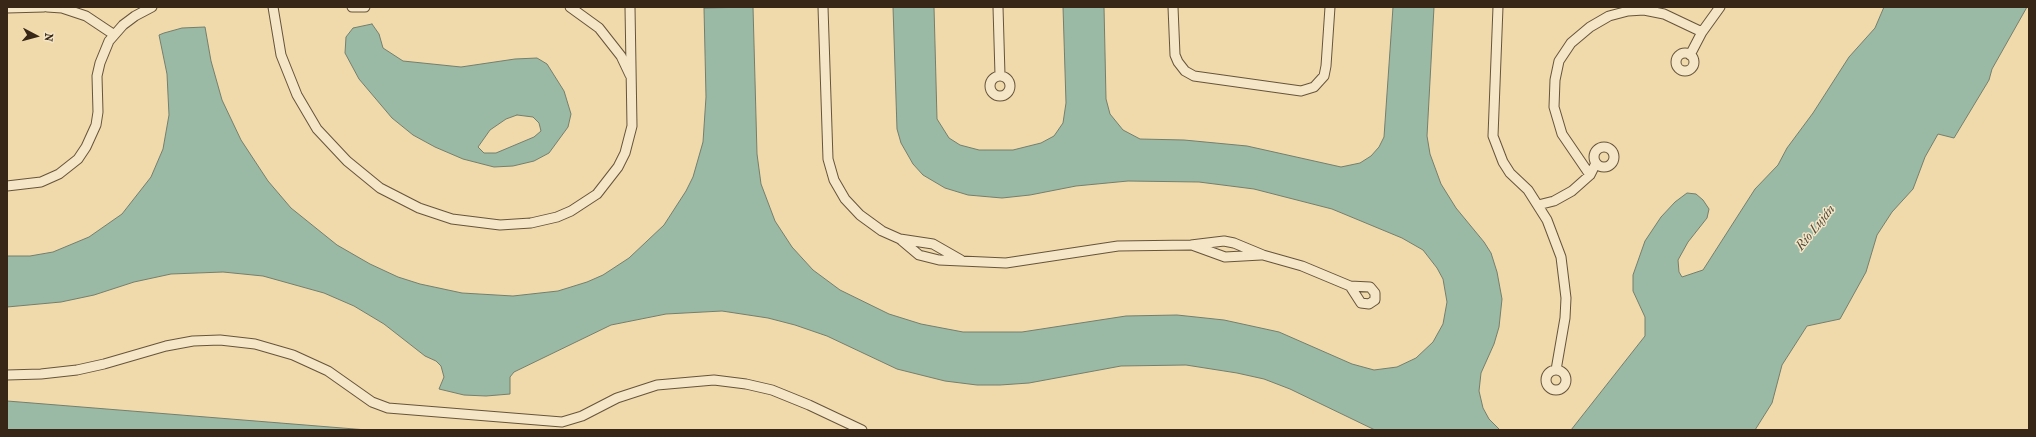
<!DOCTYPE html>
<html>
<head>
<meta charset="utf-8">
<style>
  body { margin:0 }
  #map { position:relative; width:2036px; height:437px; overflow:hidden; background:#f0d9ab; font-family:"IM FELL French Canon",serif }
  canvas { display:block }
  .frame { position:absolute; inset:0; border:8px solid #382716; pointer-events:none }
  .north { position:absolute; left:16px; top:16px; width:40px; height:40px; -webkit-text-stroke:3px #f5e6c8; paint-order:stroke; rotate:96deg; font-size:11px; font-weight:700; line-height:16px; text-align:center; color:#382716 }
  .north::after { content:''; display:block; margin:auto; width:14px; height:18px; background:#382716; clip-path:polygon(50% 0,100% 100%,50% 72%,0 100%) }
</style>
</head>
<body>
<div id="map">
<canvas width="2036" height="437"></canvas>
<div class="frame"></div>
<div class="north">N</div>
</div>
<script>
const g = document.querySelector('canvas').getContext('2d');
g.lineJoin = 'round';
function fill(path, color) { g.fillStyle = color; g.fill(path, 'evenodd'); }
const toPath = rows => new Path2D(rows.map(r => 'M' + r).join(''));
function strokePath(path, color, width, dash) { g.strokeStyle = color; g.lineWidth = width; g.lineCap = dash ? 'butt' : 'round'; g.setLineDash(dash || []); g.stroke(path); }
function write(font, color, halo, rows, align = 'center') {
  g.font = font + ' "IM FELL French Canon",serif'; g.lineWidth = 3; g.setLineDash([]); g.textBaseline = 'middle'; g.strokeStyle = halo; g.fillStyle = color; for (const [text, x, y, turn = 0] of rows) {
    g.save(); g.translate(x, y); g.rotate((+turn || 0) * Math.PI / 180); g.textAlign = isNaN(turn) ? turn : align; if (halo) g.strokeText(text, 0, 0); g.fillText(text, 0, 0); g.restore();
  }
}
const water = toPath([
  [753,7,757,154,761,184,775,221,792,247,813,270,840,290,889,314,921,324,963,332,1022,332,1126,316,1177,315,1224,320,1279,332,1352,364,1374,370,1397,367,1416,358,1433,342,1443,324,1447,302,1443,279,1437,268,1423,250,1402,238,1332,209,1254,189,1199,182,1128,181,1076,186,1030,195,1002,198,968,195,945,188,923,175,913,164,901,143,897,129,893,7,934,7,937,119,949,138,960,145,979,150,1013,150,1041,143,1054,136,1063,123,1066,103,1063,7,1104,7,1106,99,1110,114,1123,130,1140,139,1184,140,1247,146,1341,167,1360,163,1371,156,1379,147,1384,137,1393,7,1434,7,1427,136,1430,154,1441,184,1456,208,1484,242,1491,253,1497,272,1502,299,1499,327,1494,344,1481,373,1479,391,1483,408,1489,419,1500,430,1375,430,1290,389,1264,379,1237,373,1186,365,1121,366,1029,383,1000,385,977,385,945,381,897,369,827,336,795,325,768,318,722,311,666,314,611,325,514,372,510,377,510,394,486,396,464,395,439,389,444,377,441,366,436,361,425,356,384,324,354,306,324,293,263,276,223,272,171,274,134,282,94,295,61,302,7,307,7,256,30,256,53,252,89,237,122,214,151,177,163,149,169,115,167,74,159,35,164,33,182,28,205,27,211,61,222,100,241,140,268,181,291,208,337,245,370,264,398,277,420,284,462,293,513,296,558,291,587,282,603,275,629,258,664,225,686,191,693,177,703,142,706,97,704,8,753,7],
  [1884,7,2027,7,1992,69,1989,80,1954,138,1938,134,1925,157,1913,189,1892,212,1877,235,1866,272,1840,319,1807,326,1782,365,1772,403,1755,430,1571,430,1645,336,1645,317,1633,291,1633,275,1645,241,1661,217,1675,202,1687,193,1696,194,1703,200,1709,209,1707,218,1688,242,1678,260,1679,272,1682,277,1703,270,1755,189,1778,165,1787,148,1813,113,1849,57,1875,28,1884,7],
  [372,24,379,34,383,48,403,61,461,67,515,59,537,58,547,64,564,91,571,114,568,127,549,153,534,161,513,166,494,167,463,159,435,147,413,135,392,118,359,79,345,53,346,37,353,28,372,24],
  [517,115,533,117,539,123,541,131,534,137,496,153,484,153,478,147,490,130,506,119,517,115],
  [7,401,367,430,7,430,7,401]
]);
fill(water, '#9bbaa6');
strokePath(water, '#737f6c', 1);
const minor = toPath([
  [47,7,62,8,86,16,113,34],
  [273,7,281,55,297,95,317,129,347,161,380,188,419,208,452,219,500,225,531,223,557,217,571,211,597,194,618,167,625,153,632,126,630,7],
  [352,7,365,7],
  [570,7,599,28,621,56,630,75],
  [823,7,828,159,834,180,845,199,860,215,882,231,900,239,919,255,939,260,1006,263,1118,246,1191,245,1224,241,1234,243,1263,255,1302,266,1350,286],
  [998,7,1000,75],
  [1173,7,1175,55,1178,62,1185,71,1194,76,1301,91,1314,87,1324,76,1326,66,1330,7],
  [1498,7,1493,136,1503,162,1510,173,1528,190,1547,220,1561,257,1566,298,1565,318,1556,370],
  [7,8,44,7],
  '1676 62a9 9 0 1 1 18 0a9 9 0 1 1-18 0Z',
  [1690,55,1702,32,1720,7],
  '990 86a10 10 0 1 1 20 0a10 10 0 1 1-20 0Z',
  '1594 157a10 10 0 1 1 20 0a10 10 0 1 1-20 0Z',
  [1590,175,1562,134,1554,107,1555,80,1559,61,1571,43,1590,27,1609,16,1628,11,1644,10,1664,14,1702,32],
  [7,186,41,182,59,174,78,159,86,147,96,125,98,112,97,76,100,63,109,41,123,25,135,16,152,7],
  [1538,205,1554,201,1572,191,1590,175,1596,163],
  [900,239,933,244,961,260],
  [1192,245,1225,257,1261,255],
  [1350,286,1370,287,1375,293,1375,300,1369,304,1361,303,1350,286],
  '1546 380a10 10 0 1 1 20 0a10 10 0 1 1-20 0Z',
  [7,375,41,374,77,370,104,364,166,346,193,341,220,340,255,344,293,355,328,371,372,402,388,408,562,422,582,416,617,398,657,385,714,380,746,384,772,390,809,405,862,430]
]);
strokePath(minor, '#66543b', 11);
strokePath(minor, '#f5e6c8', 9);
write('italic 13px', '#514c3a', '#f5e6c8', [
  ["Río Luján",1816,228,-51]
]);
</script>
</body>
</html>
